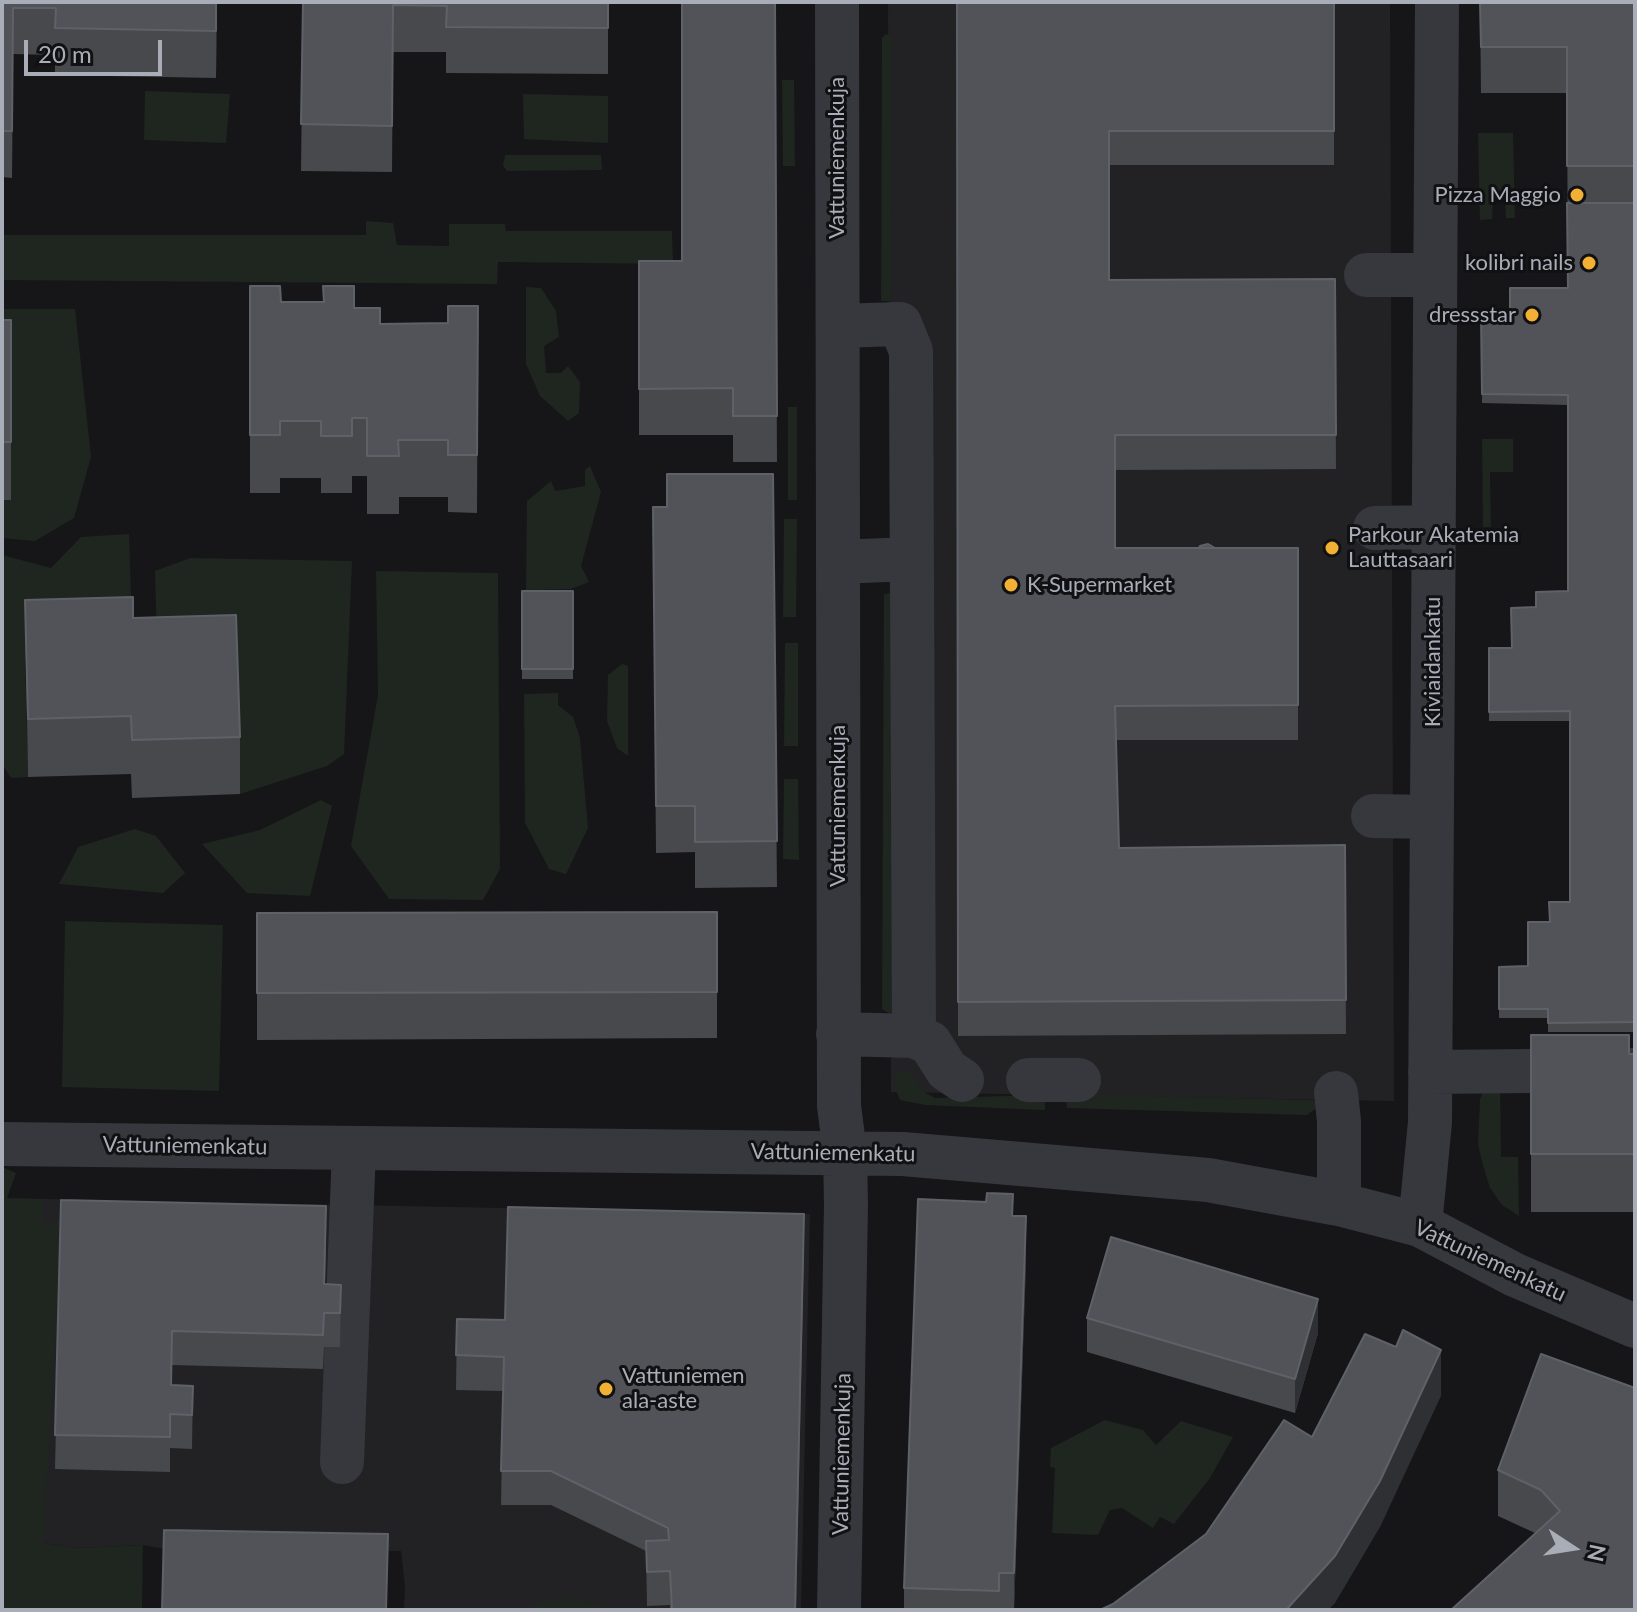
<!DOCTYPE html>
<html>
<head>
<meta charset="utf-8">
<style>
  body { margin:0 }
  #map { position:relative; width:1637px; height:1612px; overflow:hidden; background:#161618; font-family:Lato,sans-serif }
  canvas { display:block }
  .frame { position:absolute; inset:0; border:4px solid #a8adb8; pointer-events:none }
  .north { position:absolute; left:1533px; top:1508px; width:80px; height:80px; -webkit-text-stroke:6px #111113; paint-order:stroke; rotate:102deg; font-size:22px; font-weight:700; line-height:32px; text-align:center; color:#a8adb8 }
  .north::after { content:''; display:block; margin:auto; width:28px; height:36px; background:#a8adb8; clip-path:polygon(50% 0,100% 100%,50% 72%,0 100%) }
  .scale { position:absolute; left:24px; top:40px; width:138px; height:36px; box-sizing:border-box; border:4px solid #a8adb8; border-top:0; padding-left:10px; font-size:24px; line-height:28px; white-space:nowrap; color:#a8adb8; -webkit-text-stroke:6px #111113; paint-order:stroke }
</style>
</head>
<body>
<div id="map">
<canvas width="1637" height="1612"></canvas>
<div class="frame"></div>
<div class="north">N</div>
<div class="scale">20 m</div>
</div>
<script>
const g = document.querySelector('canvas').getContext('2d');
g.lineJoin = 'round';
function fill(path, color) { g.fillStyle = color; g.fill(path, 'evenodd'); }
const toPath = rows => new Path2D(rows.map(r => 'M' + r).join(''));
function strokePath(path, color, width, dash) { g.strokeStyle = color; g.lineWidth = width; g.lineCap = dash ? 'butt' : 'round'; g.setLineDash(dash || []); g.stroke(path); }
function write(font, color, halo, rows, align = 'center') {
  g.font = font + ' Lato,sans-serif'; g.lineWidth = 6; g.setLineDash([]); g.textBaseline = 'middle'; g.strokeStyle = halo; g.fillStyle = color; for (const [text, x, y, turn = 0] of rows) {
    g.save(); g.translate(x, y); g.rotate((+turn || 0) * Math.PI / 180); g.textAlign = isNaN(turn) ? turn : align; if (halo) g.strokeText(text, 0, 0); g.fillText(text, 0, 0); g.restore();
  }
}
fill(toPath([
  [888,2,1390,2,1394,1101,891,1092],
  [43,1199,810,1214,801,1610,404,1610,405,1586,401,1551,164,1549,143,1545,77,1548,36,1542]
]), '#222225');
fill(toPath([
  [886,34,892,37,891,301,881,301,882,38],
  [782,80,794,80,795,166,783,166],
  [145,91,230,94,226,143,144,140],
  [523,94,608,96,608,143,524,139],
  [1513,133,1515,218,1506,218,1505,198,1493,198,1492,219,1480,220,1478,133],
  [505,155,601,155,602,170,507,171,503,166],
  [366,221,393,223,397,245,449,246,449,224,505,224,506,231,672,231,673,264,498,262,497,284,2,280,2,235,366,235],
  [526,287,541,288,556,311,559,337,544,346,546,373,561,373,568,366,580,382,579,413,568,421,540,396,526,364],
  [2,309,75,309,91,457,74,518,35,541,2,538,2,500,11,500,11,379,2,378],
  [788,407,797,407,797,500,788,500],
  [1482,439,1513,439,1513,472,1490,472,1491,527,1483,527],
  [590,466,601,492,581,566,589,582,571,589,526,590,527,501,551,481,555,491,585,486,585,470],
  [784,519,797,519,796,617,783,617],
  [129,534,133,655,25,658,28,777,11,778,2,764,2,555,51,568,81,537],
  [190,558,352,561,344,754,327,766,240,794,236,673,158,675,155,571],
  [376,571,498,573,500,869,483,900,389,899,351,846,378,695],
  [891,593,895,999,890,1014,882,1009,884,594],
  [785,643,798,643,798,746,784,746],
  [622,664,628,666,628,756,617,748,607,721,608,675],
  [558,693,558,705,573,717,580,738,588,828,566,874,549,869,525,823,524,694],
  [784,779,798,779,799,860,783,859],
  [321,800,332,806,310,896,247,893,202,844,260,830],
  [135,829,156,836,185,873,163,893,59,884,78,847],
  [65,921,223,925,219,1091,62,1087],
  [896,1072,911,1072,924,1092,935,1098,1045,1095,1045,1110,925,1105,900,1100,894,1086],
  [1485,1088,1500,1088,1501,1157,1518,1157,1519,1216,1502,1205,1490,1188,1482,1162,1478,1144,1480,1099],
  [1065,1094,1313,1100,1319,1106,1307,1115,1067,1108],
  [2,1167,16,1173,7,1198,43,1199,43,1228,59,1220,61,1234,43,1543,77,1548,143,1545,142,1610,2,1610],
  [1105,1420,1143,1430,1156,1445,1181,1421,1233,1437,1210,1478,1174,1524,1160,1517,1153,1528,1122,1508,1110,1510,1098,1535,1052,1533,1055,1468,1050,1467,1051,1448],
  [575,1598,610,1610,521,1610,546,1599]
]), '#1e261f');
strokePath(toPath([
  [837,2,839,1106,845,1152,846,1204,839,1610],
  [1366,275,1434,275],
  [838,326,900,324,911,351,914,1036],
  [1375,528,1434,527],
  [838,562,910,559],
  [1373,816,1432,817],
  [838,1034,914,1036,930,1043,947,1070,962,1080],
  [1430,1072,1635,1070],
  [1028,1080,1079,1080],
  [1336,1093,1339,1121,1339,1204],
  [2,1144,903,1154,1208,1180,1339,1204,1420,1225,1515,1275,1635,1326],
  [1420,1225,1430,1122,1437,2],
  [342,1462,354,1148]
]), '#37383d', 44);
fill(toPath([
  [2,2,217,2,216,78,55,75,55,55,13,54,12,178,2,177],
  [303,2,608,2,608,74,446,73,446,52,393,52,392,172,301,171],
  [775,2,777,462,733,462,733,435,639,435,639,261,682,261],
  [957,2,1334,2,1334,165,1109,165,1109,280,1335,279,1336,469,1115,470,1115,548,1298,548,1298,740,1116,740,1119,848,1345,845,1346,1034,958,1036],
  [1480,2,1635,2,1635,1032,1548,1032,1548,1018,1499,1018,1499,967,1528,966,1550,922,1570,902,1570,721,1489,721,1489,657,1512,648,1536,607,1568,591,1568,405,1482,403,1481,313,1510,313,1568,288,1567,93,1481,93],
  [250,286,281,302,354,308,380,324,448,323,478,306,477,513,448,512,448,497,399,497,399,514,367,514,367,476,352,476,352,493,321,493,321,478,280,478,280,493,250,493],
  [2,320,11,320,11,500,2,500],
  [773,474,777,887,695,888,695,852,656,853,653,507,667,507],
  [522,591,573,591,573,679,522,679],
  [25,600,133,618,240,737,240,794,132,798,131,774,28,777],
  [717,912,717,1038,257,1040,257,913],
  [1531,1035,1629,1054,1635,1054,1635,1212,1531,1212],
  [61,1200,326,1241,325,1284,341,1285,340,1347,324,1347,323,1369,172,1365,172,1385,193,1386,192,1449,170,1448,170,1472,55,1469],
  [1013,1216,1026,1262,1014,1610,904,1610,904,1588],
  [804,1248,796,1610,670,1610,670,1605,647,1606,646,1551,551,1505,501,1505,503,1391,456,1390,457,1319,505,1320],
  [1087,1318,1318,1333,1295,1413,1087,1352],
  [1635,1388,1635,1610,1535,1533,1498,1516,1498,1470]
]), '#47494d');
fill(toPath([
  [216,2,217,2,216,78],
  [13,8,13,54,12,178,12,131],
  [804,1214,796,1610,795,1610],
  [1026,1216,1026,1262,1014,1610,1014,1573],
  [1318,1299,1318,1333,1295,1413,1295,1379],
  [1441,1350,1441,1396,1380,1527,1335,1603,1328,1610,1286,1610]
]), '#2f3033');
const building = toPath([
  [2,2,216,2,216,31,55,28,56,8,13,8,12,131,2,131,2,2],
  [303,2,608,2,608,28,446,27,447,6,393,5,392,126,301,124,303,2],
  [682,2,775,2,777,416,733,416,733,388,639,389,639,261,682,261,682,2],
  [957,2,1334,2,1334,131,1109,131,1109,280,1335,279,1336,435,1115,435,1115,548,1298,548,1298,705,1115,706,1119,848,1345,845,1346,1000,958,1002,957,2],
  [1480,2,1635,2,1635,166,1567,166,1567,47,1481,47,1480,2],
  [1567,203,1635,203,1635,1022,1548,1023,1548,1009,1499,1009,1499,967,1528,966,1528,922,1550,922,1549,902,1570,902,1570,711,1489,712,1489,648,1512,648,1511,608,1536,607,1536,592,1568,591,1568,395,1482,394,1481,313,1510,313,1510,288,1568,288,1567,203],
  [250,286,280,286,281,302,324,302,323,286,354,286,354,308,380,308,380,324,448,323,448,306,478,306,477,455,448,455,448,440,398,440,399,456,367,456,367,418,352,418,352,436,321,436,321,421,280,421,280,435,250,435,250,286],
  [2,320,11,320,11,442,2,442,2,320],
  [667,474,773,474,777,841,695,842,695,806,656,806,653,507,667,507,667,474],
  [1208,544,1215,548,1199,548,1200,546,1208,544],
  [522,591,573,591,573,669,522,669,522,591],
  [133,597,133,618,236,615,240,737,132,740,131,716,28,719,25,600,133,597],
  [717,912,717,992,257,993,257,913,717,912],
  [1531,1035,1629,1035,1629,1054,1635,1054,1635,1154,1531,1154,1531,1035],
  [987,1193,1013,1194,1012,1216,1026,1216,1014,1573,999,1573,999,1591,904,1588,918,1199,986,1202,987,1193],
  [61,1200,326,1206,324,1284,341,1285,340,1313,324,1313,323,1335,172,1331,171,1385,193,1386,192,1415,170,1414,170,1437,55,1435,61,1200],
  [508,1207,804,1214,795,1610,672,1610,670,1571,647,1572,646,1541,669,1540,668,1528,551,1471,501,1471,504,1357,456,1355,457,1319,505,1320,508,1207],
  [1111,1237,1318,1299,1295,1379,1087,1318,1111,1237],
  [1403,1330,1441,1350,1380,1481,1335,1556,1286,1610,1100,1610,1113,1604,1206,1534,1284,1420,1312,1437,1365,1334,1396,1347,1403,1330],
  [1541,1354,1635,1388,1635,1610,1451,1610,1560,1511,1541,1490,1498,1470,1541,1354],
  [164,1530,388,1534,386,1610,162,1610,164,1530]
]);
fill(building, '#525359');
strokePath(building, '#5f6168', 2);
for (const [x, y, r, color] of [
  [1577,195,8,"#f2b134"],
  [1589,263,8,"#f2b134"],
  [1532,315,8,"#f2b134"],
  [1332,548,8,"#f2b134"],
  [1011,585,8,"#f2b134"],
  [606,1389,8,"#f2b134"]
]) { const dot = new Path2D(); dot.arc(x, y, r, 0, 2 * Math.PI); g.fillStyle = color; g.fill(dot); strokePath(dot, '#111113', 3); }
write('22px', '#a8adb8', '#111113', [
  ["Vattuniemenkuja",837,158,-90],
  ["Kiviaidankatu",1433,662,-90],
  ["Vattuniemenkuja",838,806,-90],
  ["Vattuniemenkatu",185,1146,1],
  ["Vattuniemenkatu",833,1153,1],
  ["Vattuniemenkatu",1490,1261,25],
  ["Vattuniemenkuja",842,1454,-89]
]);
write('22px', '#a8adb8', '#111113', [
  ["Pizza Maggio",1561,195],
  ["kolibri nails",1573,263],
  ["dressstar",1516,315],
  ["Parkour Akatemia",1348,535,"left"],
  ["Lauttasaari",1348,560,"left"],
  ["K-Supermarket",1027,585,"left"],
  ["Vattuniemen",622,1376,"left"],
  ["ala-aste",622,1401,"left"]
], 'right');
</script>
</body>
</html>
